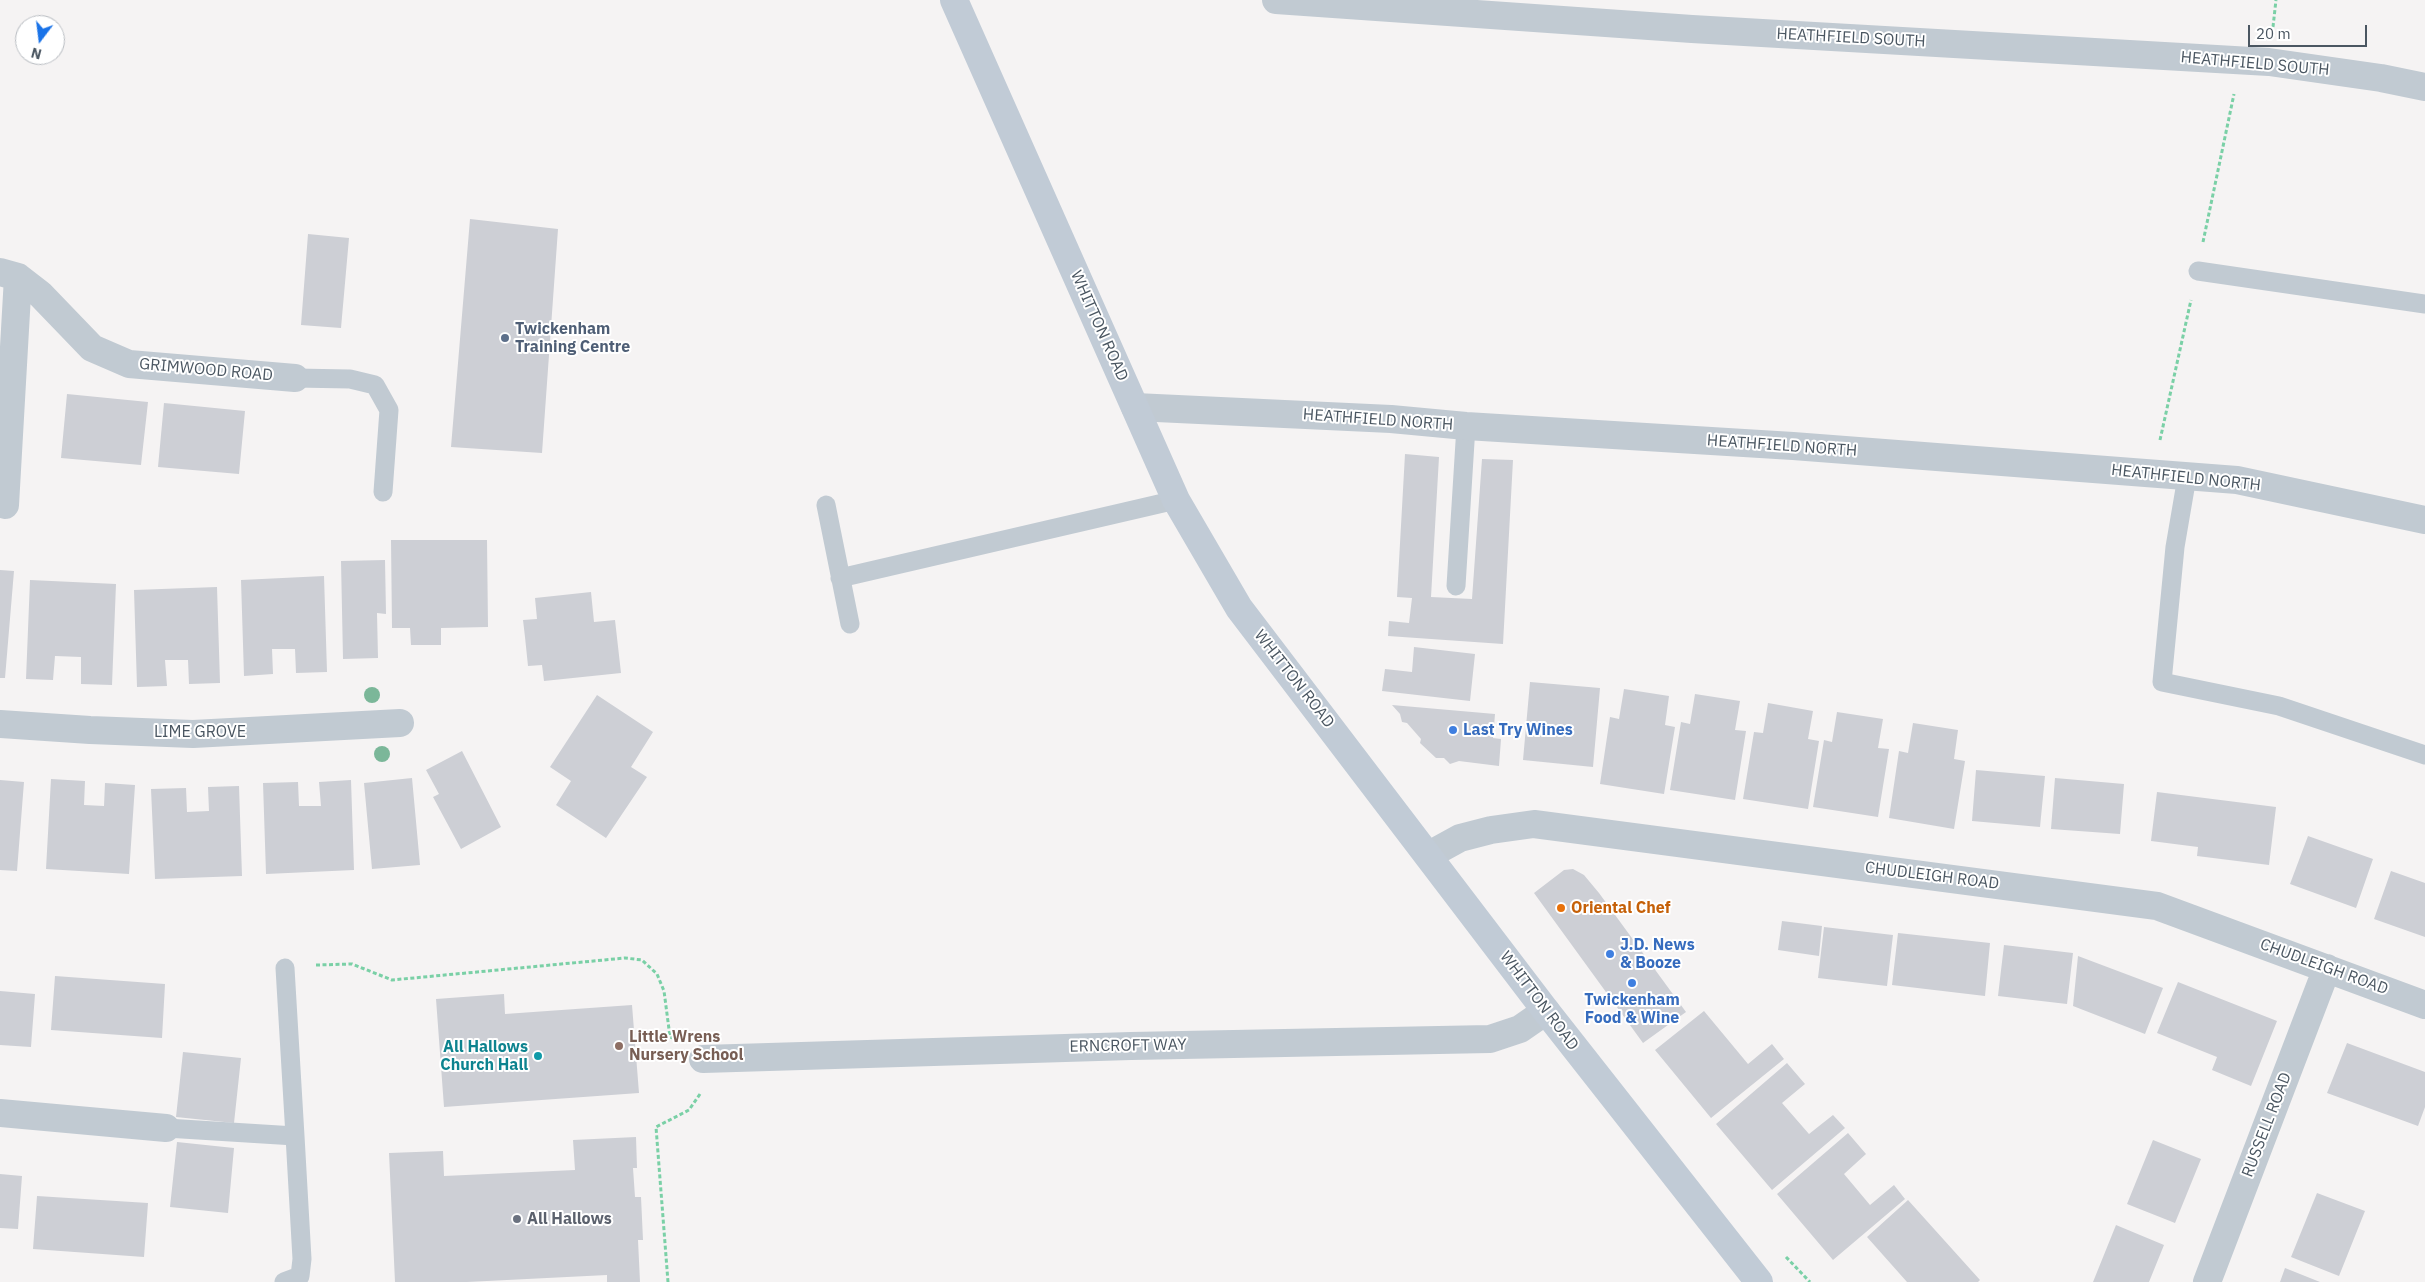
<!DOCTYPE html>
<html>
<head>
<meta charset="utf-8">
<style>
  body { margin:0 }
  #map { position:relative; width:2425px; height:1282px; overflow:hidden; background:#f5f3f3; font-family:"IBM Plex Sans",sans-serif }
  canvas { display:block }
  .north { position:absolute; left:15px; top:15px; width:50px; height:50px; box-sizing:border-box; background:#fff; border:1px solid #b7bbc0; border-radius:50%; rotate:195deg; font-size:14px; font-weight:700; line-height:20px; text-align:center; color:#4a5661 }
  .north::after { content:''; display:block; margin:auto; width:18px; height:22px; background:#1a73e8; clip-path:polygon(50% 0,100% 100%,50% 72%,0 100%) }
  .scale { position:absolute; left:2248px; top:25px; width:119px; height:22px; box-sizing:border-box; border:2px solid #4a5661; border-top:0; padding-left:6px; font-size:15px; line-height:18px; white-space:nowrap; color:#4a5661; -webkit-text-stroke:4px #fff; paint-order:stroke }
</style>
</head>
<body>
<div id="map">
<canvas width="2425" height="1282"></canvas>
<div class="north">N</div>
<div class="scale">20 m</div>
</div>
<script>
const g = document.querySelector('canvas').getContext('2d');
g.lineJoin = 'round';
function fill(path, color) { g.fillStyle = color; g.fill(path, 'evenodd'); }
const toPath = rows => new Path2D(rows.map(r => 'M' + r).join(''));
function strokePath(path, color, width, dash) { g.strokeStyle = color; g.lineWidth = width; g.lineCap = dash ? 'butt' : 'round'; g.setLineDash(dash || []); g.stroke(path); }
function write(font, color, halo, rows, align = 'center') {
  g.font = font + ' "IBM Plex Sans",sans-serif'; g.lineWidth = 4; g.setLineDash([]); g.textBaseline = 'middle'; g.strokeStyle = halo; g.fillStyle = color; for (const [text, x, y, turn = 0] of rows) {
    g.save(); g.translate(x, y); g.rotate((+turn || 0) * Math.PI / 180); g.textAlign = isNaN(turn) ? turn : align; if (halo) g.strokeText(text, 0, 0); g.fillText(text, 0, 0); g.restore();
  }
}
fill(toPath([
  [470,219,558,229,542,453,451,447],
  [308,234,349,238,341,328,301,325],
  [67,394,148,402,141,465,61,458],
  [164,403,245,411,239,474,158,467],
  [1405,454,1439,457,1431,597,1472,599,1482,459,1513,460,1503,644,1388,636,1389,621,1409,623,1412,598,1397,597],
  [391,540,487,540,488,627,441,628,441,645,411,645,410,628,392,628],
  [385,560,386,614,377,613,378,658,343,659,341,561],
  [0,570,14,571,5,678,0,678],
  [324,576,327,672,296,673,295,649,272,649,273,674,244,676,241,580],
  [30,580,116,584,112,685,81,684,81,657,55,656,53,680,26,679],
  [217,587,220,683,189,684,188,660,165,660,167,686,137,687,134,590],
  [591,592,594,622,615,620,621,673,544,681,542,665,528,666,525,637,523,620,537,619,535,598],
  [1414,647,1475,654,1470,701,1382,691,1385,669,1412,672],
  [1530,682,1600,688,1593,767,1523,760],
  [1624,689,1669,696,1665,725,1675,727,1664,794,1600,784,1610,717,1619,719],
  [1695,694,1740,701,1735,730,1746,731,1735,800,1670,790,1681,722,1690,724],
  [597,695,653,732,631,767,647,777,606,838,556,805,571,781,550,767],
  [1768,703,1813,711,1808,739,1819,741,1808,809,1743,799,1754,732,1763,733],
  [1392,705,1495,714,1493,738,1501,739,1499,766,1459,761,1450,764,1444,758,1436,758,1420,743,1421,739,1407,723,1402,722,1400,714],
  [1837,712,1883,719,1878,748,1889,749,1878,817,1813,807,1824,740,1832,742],
  [1913,723,1958,730,1954,759,1965,761,1954,829,1889,818,1899,751,1908,753],
  [462,751,501,827,461,849,433,797,439,794,426,770],
  [1976,770,2045,776,2040,827,1972,821],
  [412,778,420,865,372,869,364,783],
  [2055,778,2124,784,2120,834,2051,829],
  [51,779,85,781,84,805,104,806,105,783,135,785,129,874,46,869],
  [0,780,24,782,17,871,0,870],
  [351,780,354,870,266,874,263,783,298,782,299,806,321,806,319,782],
  [239,786,242,876,155,879,151,789,186,788,187,812,209,811,208,787],
  [2157,792,2276,807,2269,865,2197,856,2198,847,2151,841],
  [2308,836,2373,859,2356,908,2290,884],
  [1573,869,1584,875,1599,893,1686,1012,1643,1043,1534,893,1564,870],
  [2391,871,2425,883,2425,937,2374,919],
  [1782,921,1822,926,1819,956,1778,950],
  [1824,927,1893,935,1887,986,1818,978],
  [1898,933,1990,943,1985,996,1892,985],
  [2004,945,2073,953,2067,1004,1998,996],
  [2078,956,2163,988,2145,1034,2073,1006],
  [55,976,165,984,162,1038,51,1030],
  [2178,982,2277,1021,2251,1086,2212,1070,2217,1057,2157,1033],
  [0,991,35,994,31,1047,0,1045],
  [504,994,505,1014,632,1005,639,1093,444,1107,436,999],
  [1704,1011,1748,1064,1772,1044,1784,1059,1711,1118,1655,1050],
  [2347,1043,2425,1072,2425,1107,2418,1126,2327,1093],
  [183,1052,241,1058,234,1123,176,1117],
  [1787,1063,1805,1084,1782,1103,1809,1134,1833,1115,1845,1128,1772,1190,1716,1124],
  [1848,1133,1866,1154,1844,1174,1870,1205,1894,1185,1905,1199,1833,1260,1777,1194],
  [636,1137,637,1168,633,1168,635,1197,641,1197,643,1240,638,1240,640,1282,607,1282,607,1275,467,1282,395,1282,389,1153,443,1151,444,1176,575,1170,573,1140],
  [2153,1140,2201,1159,2175,1223,2127,1204],
  [177,1142,234,1148,228,1213,170,1207],
  [0,1174,22,1176,18,1229,0,1228],
  [2317,1193,2365,1211,2339,1276,2291,1257],
  [37,1196,148,1203,144,1257,33,1249],
  [1908,1200,1980,1280,1978,1282,1907,1282,1867,1237],
  [2116,1225,2164,1245,2149,1282,2093,1282],
  [2285,1268,2320,1282,2280,1282]
]), '#cdcfd5');
strokePath(toPath([
  [2273,27,2276,0],
  [2203,242,2234,94],
  [2160,440,2191,300],
  [316,965,352,964,392,980,625,958,642,960,657,974,664,991,670,1037,675,1039],
  [1786,1257,1810,1282],
  [668,1282,656,1127,689,1110,700,1094]
]), '#7ad0a6', 3, [4, 2.5]);
strokePath(toPath([
  [2198,271,2425,304],
  [295,378,350,379,375,385,389,410,383,492],
  [2187,477,2175,547,2162,682,2279,706,2425,755],
  [826,505,850,624],
  [840,578,1176,500],
  [1456,586,1466,426],
  [285,968,295,1136],
  [166,1128,295,1136,302,1259,300,1276,284,1282]
]), '#c1cad2', 19);
strokePath(toPath([
  [1276,0,1692,29,2269,62,2381,78,2425,87],
  [0,272,18,277,40,294,92,348,129,364,295,378],
  [1135,407,1391,419,1466,426,1793,446,2237,480,2425,520],
  [5,505,18,277],
  [0,724,90,730,193,734,400,723],
  [1429,855,1460,838,1491,830,1534,824,2157,906,2425,1005],
  [703,1059,1131,1046,1490,1039,1520,1029,1546,1011],
  [0,1113,166,1128],
  [2207,1282,2327,968]
]), '#c1cad2', 28);
strokePath(toPath([
  [954,0,1176,500,1239,608,1546,1011,1759,1282]
]), '#c1cbd6', 28);
g.fillStyle = '#7bb799';
for (const [x, y] of [
  [372,695],
  [382,754]
]) { g.beginPath(); g.arc(x, y, 8, 0, 2 * Math.PI); g.fill(); }
for (const [x, y, r, color] of [
  [505,338,5,"#5c6f8a"],
  [1453,730,5,"#3f7fe0"],
  [1561,908,5,"#e8710a"],
  [1610,954,5,"#3f7fe0"],
  [1632,983,5,"#3f7fe0"],
  [619,1046,5,"#8d6e63"],
  [538,1056,5,"#0f9aa8"],
  [517,1219,5,"#6b7280"]
]) { const dot = new Path2D(); dot.arc(x, y, r, 0, 2 * Math.PI); g.fillStyle = color; g.fill(dot); strokePath(dot, '#fff', 2); }
write('16px', '#4a5661', '#fff', [
  ["HEATHFIELD SOUTH",1851,38,3],
  ["HEATHFIELD SOUTH",2255,64,5],
  ["WHITTON ROAD",1099,326,66],
  ["GRIMWOOD ROAD",206,370,5],
  ["HEATHFIELD NORTH",1378,420,4],
  ["HEATHFIELD NORTH",1782,446,4],
  ["HEATHFIELD NORTH",2186,478,6],
  ["WHITTON ROAD",1294,679,52],
  ["LIME GROVE",200,732],
  ["CHUDLEIGH ROAD",1932,876,7],
  ["CHUDLEIGH ROAD",2324,967,20],
  ["WHITTON ROAD",1539,1001,53],
  ["ERNCROFT WAY",1128,1046,-1],
  ["RUSSELL ROAD",2267,1125,-69]
]);
write('bold 16px', '#4e5e75', '#fff', [
  ["Twickenham",515,329],
  ["Training Centre",515,347]
], 'left');
write('bold 16px', '#366cbe', '#fff', [
  ["Last Try Wines",1463,730],
  ["J.D. News",1620,945],
  ["& Booze",1620,963],
  ["Twickenham",1632,1000,"center"],
  ["Food & Wine",1632,1018,"center"]
], 'left');
write('bold 16px', '#c56008', '#fff', [
  ["Oriental Chef",1571,908]
], 'left');
write('bold 16px', '#785e54', '#fff', [
  ["Little Wrens",629,1037],
  ["Nursery School",629,1055]
], 'left');
write('bold 16px', '#0d838f', '#fff', [
  ["All Hallows",528,1047],
  ["Church Hall",528,1065]
], 'right');
write('bold 16px', '#5b616d', '#fff', [
  ["All Hallows",527,1219]
], 'left');
</script>
</body>
</html>
